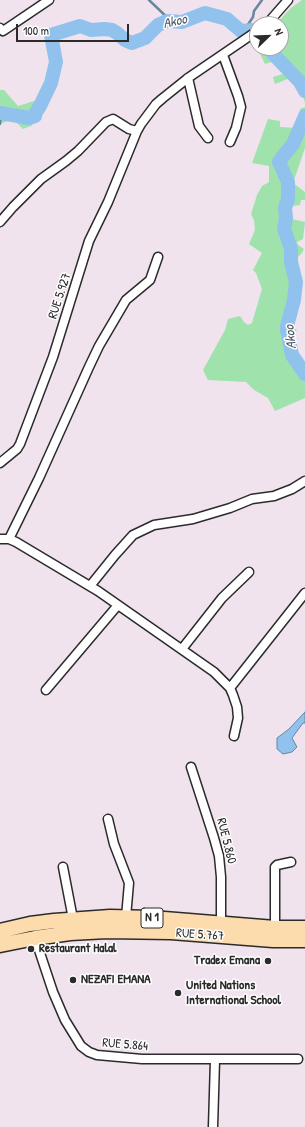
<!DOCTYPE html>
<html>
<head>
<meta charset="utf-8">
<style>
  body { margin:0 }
  #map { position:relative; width:305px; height:1127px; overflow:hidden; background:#f0e3ee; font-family:"Patrick Hand",sans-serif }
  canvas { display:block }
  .north { position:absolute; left:249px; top:16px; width:40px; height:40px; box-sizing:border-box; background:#fff; border:1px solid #aaa; border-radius:50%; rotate:67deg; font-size:11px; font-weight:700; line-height:16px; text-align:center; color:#2b2b2b }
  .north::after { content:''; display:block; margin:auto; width:14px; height:18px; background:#2b2b2b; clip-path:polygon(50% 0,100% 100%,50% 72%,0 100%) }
  .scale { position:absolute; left:16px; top:24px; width:113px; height:18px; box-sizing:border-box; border:2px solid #2b2b2b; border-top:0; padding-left:5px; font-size:12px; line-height:14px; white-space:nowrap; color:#2b2b2b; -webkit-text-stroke:3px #fff; paint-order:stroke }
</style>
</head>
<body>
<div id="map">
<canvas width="305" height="1127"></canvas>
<div class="north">N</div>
<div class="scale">100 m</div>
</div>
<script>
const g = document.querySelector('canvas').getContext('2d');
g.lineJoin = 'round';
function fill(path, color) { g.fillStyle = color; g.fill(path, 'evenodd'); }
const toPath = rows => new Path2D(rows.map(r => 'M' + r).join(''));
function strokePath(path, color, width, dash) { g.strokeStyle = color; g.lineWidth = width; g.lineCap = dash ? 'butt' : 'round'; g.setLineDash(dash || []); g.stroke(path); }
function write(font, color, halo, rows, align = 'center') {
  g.font = font + ' "Patrick Hand",sans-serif'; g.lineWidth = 3; g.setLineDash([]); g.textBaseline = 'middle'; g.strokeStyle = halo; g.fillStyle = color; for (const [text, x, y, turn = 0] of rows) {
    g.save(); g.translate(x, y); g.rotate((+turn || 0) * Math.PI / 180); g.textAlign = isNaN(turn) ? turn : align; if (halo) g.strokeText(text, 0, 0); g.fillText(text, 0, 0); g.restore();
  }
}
fill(toPath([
  [302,0,305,0,305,103,302,91,290,78,275,84,273,77,283,74,275,61,265,64,261,56,259,48,281,48,281,24,276,24,291,8],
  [0,90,4,90,18,106,37,100,43,114,31,126,23,129,13,119,0,124],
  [305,107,305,148,293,183,305,192,305,200,301,200,300,205,292,206,292,219,305,222,303,239,297,242,298,245,304,249,302,253,298,257,297,268,299,276,299,290,295,312,294,313,293,327,297,330,293,334,292,338,292,344,297,344,298,350,294,352,305,372,305,398,275,411,268,398,254,390,246,382,208,380,203,370,225,330,228,319,240,316,244,322,248,325,252,323,262,289,256,273,253,270,262,253,249,244,255,230,254,220,251,214,257,195,262,186,269,182,269,166,252,163,268,119,280,121,280,127,297,128,300,109]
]), '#9fe2ac');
const water = toPath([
  [305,712,305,723,303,723,292,738,297,747,292,752,283,754,277,749,277,738,289,729,305,712]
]);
fill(water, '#91c2ed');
strokePath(water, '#68869f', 1);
strokePath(toPath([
  [149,0,171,21],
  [247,30,247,26,253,17,254,11,262,0],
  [0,124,1,114]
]), '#68869f', 2.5);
strokePath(toPath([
  [269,48,275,56,300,82,305,91],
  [0,113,29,118,35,116,36,112,40,106,51,83,56,62,51,35,80,26,91,30,105,29,112,30,117,33,125,40,132,43,145,38,158,25,167,21,182,22,205,13,227,19,241,31,252,30,257,34],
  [305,116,293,144,280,160,279,162,288,182,288,199,285,208,286,218,284,229,291,249,291,262,296,282,294,300,287,326,287,330,292,355,305,374]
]), '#91c2ed', 14);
const minor = toPath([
  [267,24,288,0],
  [0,28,3,31,49,0],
  [223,55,238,96,241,107,236,128,230,142],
  [188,78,199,126,208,138],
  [0,222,13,207,41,179,66,161,78,151,106,122,113,119,129,129,137,131,141,124,156,104,163,98,188,78,257,31],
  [0,463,17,449,20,444,53,357,89,241,108,202,137,131],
  [0,539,9,539,16,542,98,591,214,672,230,688,233,695,237,707,238,718,234,736],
  [9,539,39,478,89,367,99,346,126,300,150,280,158,257],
  [90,586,115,555,133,535,154,525,193,519,230,508,252,499,274,496,292,489,305,481],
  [182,649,222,598,249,572],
  [230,688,305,593],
  [46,690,118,605],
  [191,767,214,838,219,856,221,877,221,923],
  [108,819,114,844,129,883,126,917],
  [63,867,73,919],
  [275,928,275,867,277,865,291,862],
  [35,938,53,992,65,1020,81,1046,89,1052,97,1055,142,1059,298,1059],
  [213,1127,215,1060]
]);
const trunk = toPath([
  [0,931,30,924,54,921,110,917,152,918,275,928,305,928],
  [0,945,35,938,70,933,107,931,171,932,273,940,305,940]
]);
strokePath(minor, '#2b2b2b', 11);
strokePath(trunk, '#2b2b2b', 17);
strokePath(minor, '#fff', 8);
strokePath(trunk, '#fcdcac', 14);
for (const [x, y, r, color] of [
  [31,949,4,"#2b2b2b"],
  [268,961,4,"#2b2b2b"],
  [73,980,4,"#2b2b2b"],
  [178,993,4,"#2b2b2b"]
]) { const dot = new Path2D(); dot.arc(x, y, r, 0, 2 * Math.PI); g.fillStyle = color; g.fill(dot); strokePath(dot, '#fff', 1.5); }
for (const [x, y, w] of [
  [152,918,22]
]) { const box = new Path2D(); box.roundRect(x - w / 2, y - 10, w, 20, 3); g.fillStyle = '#fff'; g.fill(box); strokePath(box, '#2b2b2b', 1); }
write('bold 12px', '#2b2b2b', null, [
  ["N 1",152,918]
]);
write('13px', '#2b2b2b', '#fff', [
  ["RUE 5.927",60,296,-72],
  ["RUE 5.860",226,841,76],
  ["RUE 5.767",200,935,4],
  ["RUE 5.864",125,1045,5]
]);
write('bold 13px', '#2b2b2b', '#fff', [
  ["Restaurant Halal",39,949],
  ["Tradex Emana",260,961,"right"],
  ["NEZAFI EMANA",81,980],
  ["United Nations",186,986],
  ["International School",186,1001]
], 'left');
write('italic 14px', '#4a5865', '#fff', [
  ["Akoo",175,22,-13],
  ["Akoo",291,337,-96]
]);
</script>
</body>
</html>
